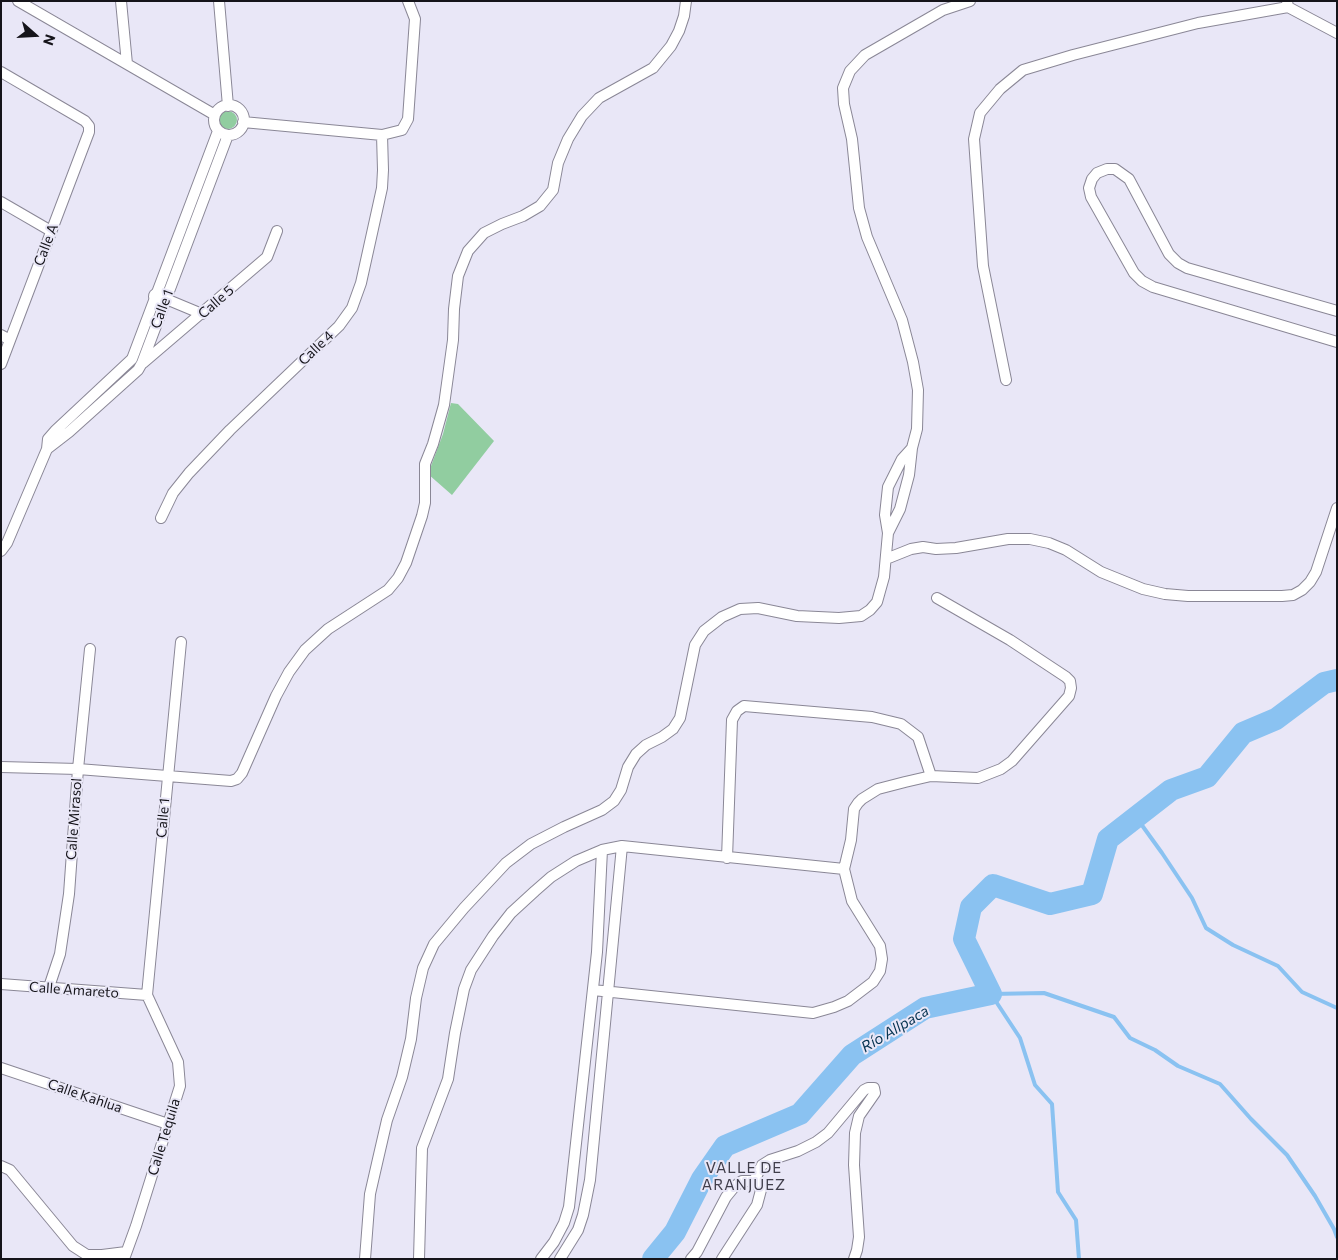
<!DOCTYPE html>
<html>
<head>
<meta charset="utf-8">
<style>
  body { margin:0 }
  #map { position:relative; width:1338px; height:1260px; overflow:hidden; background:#e9e7f7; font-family:Commissioner,sans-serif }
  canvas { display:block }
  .frame { position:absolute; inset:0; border:2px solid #15141a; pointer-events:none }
  .north { position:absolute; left:10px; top:10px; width:50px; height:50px; -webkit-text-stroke:4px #e9e7f7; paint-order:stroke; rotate:109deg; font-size:14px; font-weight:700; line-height:20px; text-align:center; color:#15141a }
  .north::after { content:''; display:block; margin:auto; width:18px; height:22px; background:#15141a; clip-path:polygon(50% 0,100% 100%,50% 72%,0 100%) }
</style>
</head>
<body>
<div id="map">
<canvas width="1338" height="1260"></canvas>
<div class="frame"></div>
<div class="north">N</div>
</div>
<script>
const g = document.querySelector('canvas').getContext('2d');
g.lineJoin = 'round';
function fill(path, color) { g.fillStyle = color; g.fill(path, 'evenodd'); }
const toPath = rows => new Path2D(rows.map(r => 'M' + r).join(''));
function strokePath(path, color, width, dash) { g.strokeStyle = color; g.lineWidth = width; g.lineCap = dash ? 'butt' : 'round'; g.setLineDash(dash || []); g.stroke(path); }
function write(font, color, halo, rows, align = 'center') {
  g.font = font + ' Commissioner,sans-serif'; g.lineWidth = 4; g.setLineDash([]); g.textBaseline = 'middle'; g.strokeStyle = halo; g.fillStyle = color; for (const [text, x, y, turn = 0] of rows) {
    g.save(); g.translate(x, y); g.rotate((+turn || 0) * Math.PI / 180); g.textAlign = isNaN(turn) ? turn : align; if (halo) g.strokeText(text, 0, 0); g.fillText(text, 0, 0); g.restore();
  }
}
fill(toPath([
  '219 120a9 9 0 1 1 18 0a9 9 0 1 1-18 0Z',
  [451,403,458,404,494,441,452,495,428,474,443,434]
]), '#91cda0');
strokePath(toPath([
  [1136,817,1162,853,1192,898,1206,928,1233,945,1278,966,1302,992,1337,1008],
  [991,994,1044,993,1114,1017,1130,1038,1155,1050,1178,1066,1220,1084,1251,1119,1287,1155,1315,1196,1334,1229,1337,1237],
  [991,994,1020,1038,1035,1085,1052,1104,1058,1192,1076,1220,1079,1259]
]), '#8ac2f1', 4);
strokePath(toPath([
  [653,1259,675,1232,702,1179,725,1146,800,1114,852,1055,925,1008,991,994,964,939,971,907,993,885,1050,904,1092,894,1108,839,1171,790,1207,777,1243,733,1276,719,1324,683,1337,680]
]), '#8ac2f1', 22);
const minor = toPath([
  [18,1,215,115],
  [121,1,127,64],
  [219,1,228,106],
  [1288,7,1337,33],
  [1,72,85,121,89,126,89,132,1,364],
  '214 120a15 15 0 1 1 30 0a15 15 0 1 1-30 0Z',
  [243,122,382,135,402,130,408,119,415,19,408,1],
  [1,202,51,231],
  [166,299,202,314],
  [1337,311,1187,268,1178,263,1169,254,1129,179,1115,169,1107,169,1097,173,1092,179,1089,188,1091,197,1134,273,1142,281,1153,287,1337,342],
  [1,335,10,340],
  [143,363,267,257,277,231],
  [1006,380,983,266,974,139,980,113,1000,89,1023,70,1073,55,1198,23,1288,7,1287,1],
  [47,449,69,432,138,370,142,363,228,135],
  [161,518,173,493,189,473,230,430,339,326,352,308,361,283,382,188,383,170,382,135],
  [888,533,900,509,909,475,912,448,917,429,918,390,913,362,902,320,867,237,859,208,852,139,844,104,843,88,850,71,865,55,943,10,970,1],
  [1,551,7,543,47,449,48,439,55,431,132,359,218,131],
  [886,559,911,549,923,547,936,549,956,548,1008,539,1030,539,1049,543,1066,550,1101,572,1143,589,1165,594,1188,596,1282,596,1293,595,1302,590,1310,582,1316,572,1337,508],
  [1,767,78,769,231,781,237,779,242,773,276,696,289,672,305,650,328,629,388,590,398,578,406,563,422,516,425,503,425,464,433,444,444,405,453,340,454,309,458,276,468,251,484,233,502,224,523,216,540,206,553,190,558,163,568,139,582,116,599,98,653,68,671,46,679,31,684,16,686,1],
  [727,858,732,720,737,711,744,706,872,717,901,724,918,737,931,776],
  [1,984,147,995],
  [49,987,60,954,69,894,78,769,90,649],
  [593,990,813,1013,834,1007,848,1001,873,982,880,971,882,959,880,946,852,901,844,869,851,840,854,809,858,803,862,799,878,789,905,782,931,776,978,778,1001,769,1012,761,1069,696,1071,688,1070,681,1066,677,1010,640,937,598],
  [147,995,181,642],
  [1,1068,168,1124],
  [1,1166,10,1170,73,1246,87,1255,102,1255,126,1252],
  [754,1181,762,1165,770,1160,798,1151,816,1142,828,1133,864,1090,868,1088,874,1088,875,1093,859,1116,855,1133,854,1165,859,1237,857,1250,854,1259],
  [124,1259,136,1226,180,1086,178,1062,147,995],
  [365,1259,370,1194,378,1159,387,1120,402,1077,411,1039,416,998,423,968,434,944,464,908,506,863,531,844,564,827,602,810,614,801,621,790,628,767,636,754,646,745,662,737,673,729,680,718,695,645,704,631,722,617,740,609,758,608,797,616,839,618,861,616,870,610,877,602,884,577,888,533,885,515,888,487,902,459,912,448],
  [419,1259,422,1148,448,1079,455,1033,464,989,471,970,493,936,511,913,535,891,551,877,576,861,602,850,622,846,844,869],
  [541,1259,554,1242,564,1223,569,1207,597,952,602,850],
  [560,1259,578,1230,583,1215,590,1180,622,846],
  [691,1259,697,1252,726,1197,735,1186,742,1181,754,1181,758,1185,761,1190,757,1205,722,1259]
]);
const tertiary = toPath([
  [156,296,166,299]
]);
strokePath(minor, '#8a8796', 12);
strokePath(tertiary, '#8a8796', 16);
strokePath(minor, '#fff', 10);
strokePath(tertiary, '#fff', 14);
write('14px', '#15141a', '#e9e7f7', [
  ["Calle A",46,245,-69],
  ["Calle 5",216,302,-41],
  ["Calle 1",162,309,-70],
  ["Calle 4",316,348,-44],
  ["Calle 1",163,818,-85],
  ["Calle Mirasol",74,819,-86],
  ["Calle Amareto",74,990,4],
  ["Calle Kahlua",85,1096,19],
  ["Calle Tequila",164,1137,-73]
]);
write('italic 15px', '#043250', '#e9e7f7', [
  ["Río Allpaca",895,1029,-31]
]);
g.letterSpacing = '1px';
write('15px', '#403e4b', '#e9e7f7', [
  ["VALLE DE",744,1168],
  ["ARANJUEZ",744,1185]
]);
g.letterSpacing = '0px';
</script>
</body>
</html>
